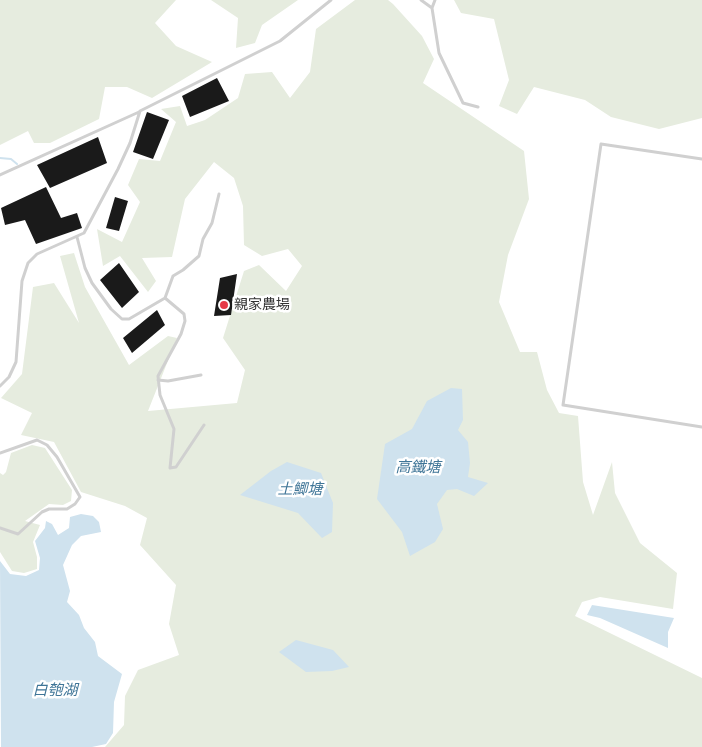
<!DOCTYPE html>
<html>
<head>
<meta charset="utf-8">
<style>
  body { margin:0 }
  canvas { display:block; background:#fff }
</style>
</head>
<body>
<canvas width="702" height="747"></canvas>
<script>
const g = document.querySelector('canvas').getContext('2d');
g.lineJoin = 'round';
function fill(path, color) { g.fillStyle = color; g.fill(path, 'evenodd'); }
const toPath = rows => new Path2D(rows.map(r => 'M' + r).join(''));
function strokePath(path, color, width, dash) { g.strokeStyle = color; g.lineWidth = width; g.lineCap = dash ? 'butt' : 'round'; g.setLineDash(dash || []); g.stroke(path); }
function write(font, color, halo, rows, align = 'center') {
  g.font = font + ' Karla,"Noto Sans TC",sans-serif'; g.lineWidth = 5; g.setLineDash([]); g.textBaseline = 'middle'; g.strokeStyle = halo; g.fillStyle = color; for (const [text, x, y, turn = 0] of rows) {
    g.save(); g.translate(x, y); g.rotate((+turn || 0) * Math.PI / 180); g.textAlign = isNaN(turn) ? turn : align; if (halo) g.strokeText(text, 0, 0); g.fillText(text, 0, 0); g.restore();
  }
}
fill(toPath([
  [0,0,176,0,155,23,176,46,212,62,152,98,127,87,105,87,99,119,50,143,34,143,28,131,0,145],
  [211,0,298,0,262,25,255,43,236,48,238,18],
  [355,0,388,0,393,4,422,36,434,59,423,83,524,151,529,199,508,255,499,302,520,352,537,352,547,390,559,413,578,416,583,482,593,515,612,462,615,493,640,543,677,573,673,609,600,597,582,602,575,616,702,678,702,747,105,747,124,725,125,696,138,670,179,655,169,624,176,585,140,545,147,518,125,506,81,492,54,442,21,435,32,413,1,398,22,374,33,287,54,283,79,323,60,256,74,253,85,287,129,365,168,336,177,338,148,411,237,403,245,370,223,338,244,271,259,265,286,291,302,266,288,249,262,256,244,245,243,206,234,178,214,162,185,199,172,257,142,258,156,281,148,292,120,256,103,266,97,229,122,242,140,202,128,185,139,159,160,161,176,122,161,109,180,106,187,126,205,120,238,98,245,74,272,72,290,98,310,72,316,29],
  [454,0,702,0,702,118,659,129,611,117,585,100,534,87,517,114,499,106,509,80,494,19,461,13],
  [32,445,45,448,72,490,71,501,63,505,49,504,25,521,40,525,33,542,37,557,37,569,24,573,12,571,0,552,0,473,3,475,6,472,11,453]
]), '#e6ecdf');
fill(toPath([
  [451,388,462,389,463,420,458,430,468,442,470,463,468,477,488,483,474,496,457,489,447,490,437,504,443,529,435,542,410,556,402,532,377,499,385,444,412,429,427,401],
  [287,462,321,473,333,503,332,532,322,538,298,513,240,495,271,471],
  [81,514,93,516,99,522,101,532,81,536,72,545,63,565,70,591,67,602,79,615,84,628,95,642,98,656,122,674,114,702,113,733,106,744,92,747,1,747,0,561,10,574,26,576,39,570,40,558,35,541,45,528,46,521,52,524,58,535,69,528,70,517],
  [592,605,674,618,668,632,668,648,600,618,587,615],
  [296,640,333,650,349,667,332,671,306,672,279,652]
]), '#cfe2ee');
strokePath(toPath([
  [0,158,11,159,17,164]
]), '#cfe2ee', 2);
fill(toPath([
  [217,78,229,101,190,117,182,96],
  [147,112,169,120,153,159,133,152],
  [98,137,107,163,50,188,37,165],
  [46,187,61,218,77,213,82,228,36,244,25,220,5,225,1,208],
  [115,197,128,201,119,231,106,228],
  [119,263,139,292,122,308,100,280],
  [237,274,231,315,214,316,220,278],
  [157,310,165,325,132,353,123,338]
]), '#1a1a1a');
strokePath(toPath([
  [421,0,432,8,439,53,463,103,478,107],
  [432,8,435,0],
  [702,159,601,144,563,405,702,427],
  [0,175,139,112],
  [77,237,85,268,92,283,111,309,122,319,129,319,165,298],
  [158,380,168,381,201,375],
  [0,386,9,377,16,362,22,281,28,263,37,254,84,233,118,169,130,143,140,111,280,41,331,0],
  [204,425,176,467,170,468,174,429,160,395,158,376,181,334,185,321,184,314,165,298,173,276,183,270,199,256,203,239,212,223,219,194],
  [0,453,37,440,47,445,57,457,80,497,75,504,67,509,49,509,42,512,18,534,0,528]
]), '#d0d0d0', 3);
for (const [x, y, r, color] of [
  [224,305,5,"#e63946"]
]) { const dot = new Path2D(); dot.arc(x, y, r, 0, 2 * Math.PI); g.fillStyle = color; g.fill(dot); strokePath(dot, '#fff', 2); }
write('14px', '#333', '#fff', [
  ["親家農場",234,305]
], 'left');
write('italic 15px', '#3f7597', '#fff', [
  ["高鐵塘",418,468],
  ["土鯽塘",300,490],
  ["白匏湖",55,691]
]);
</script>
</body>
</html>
